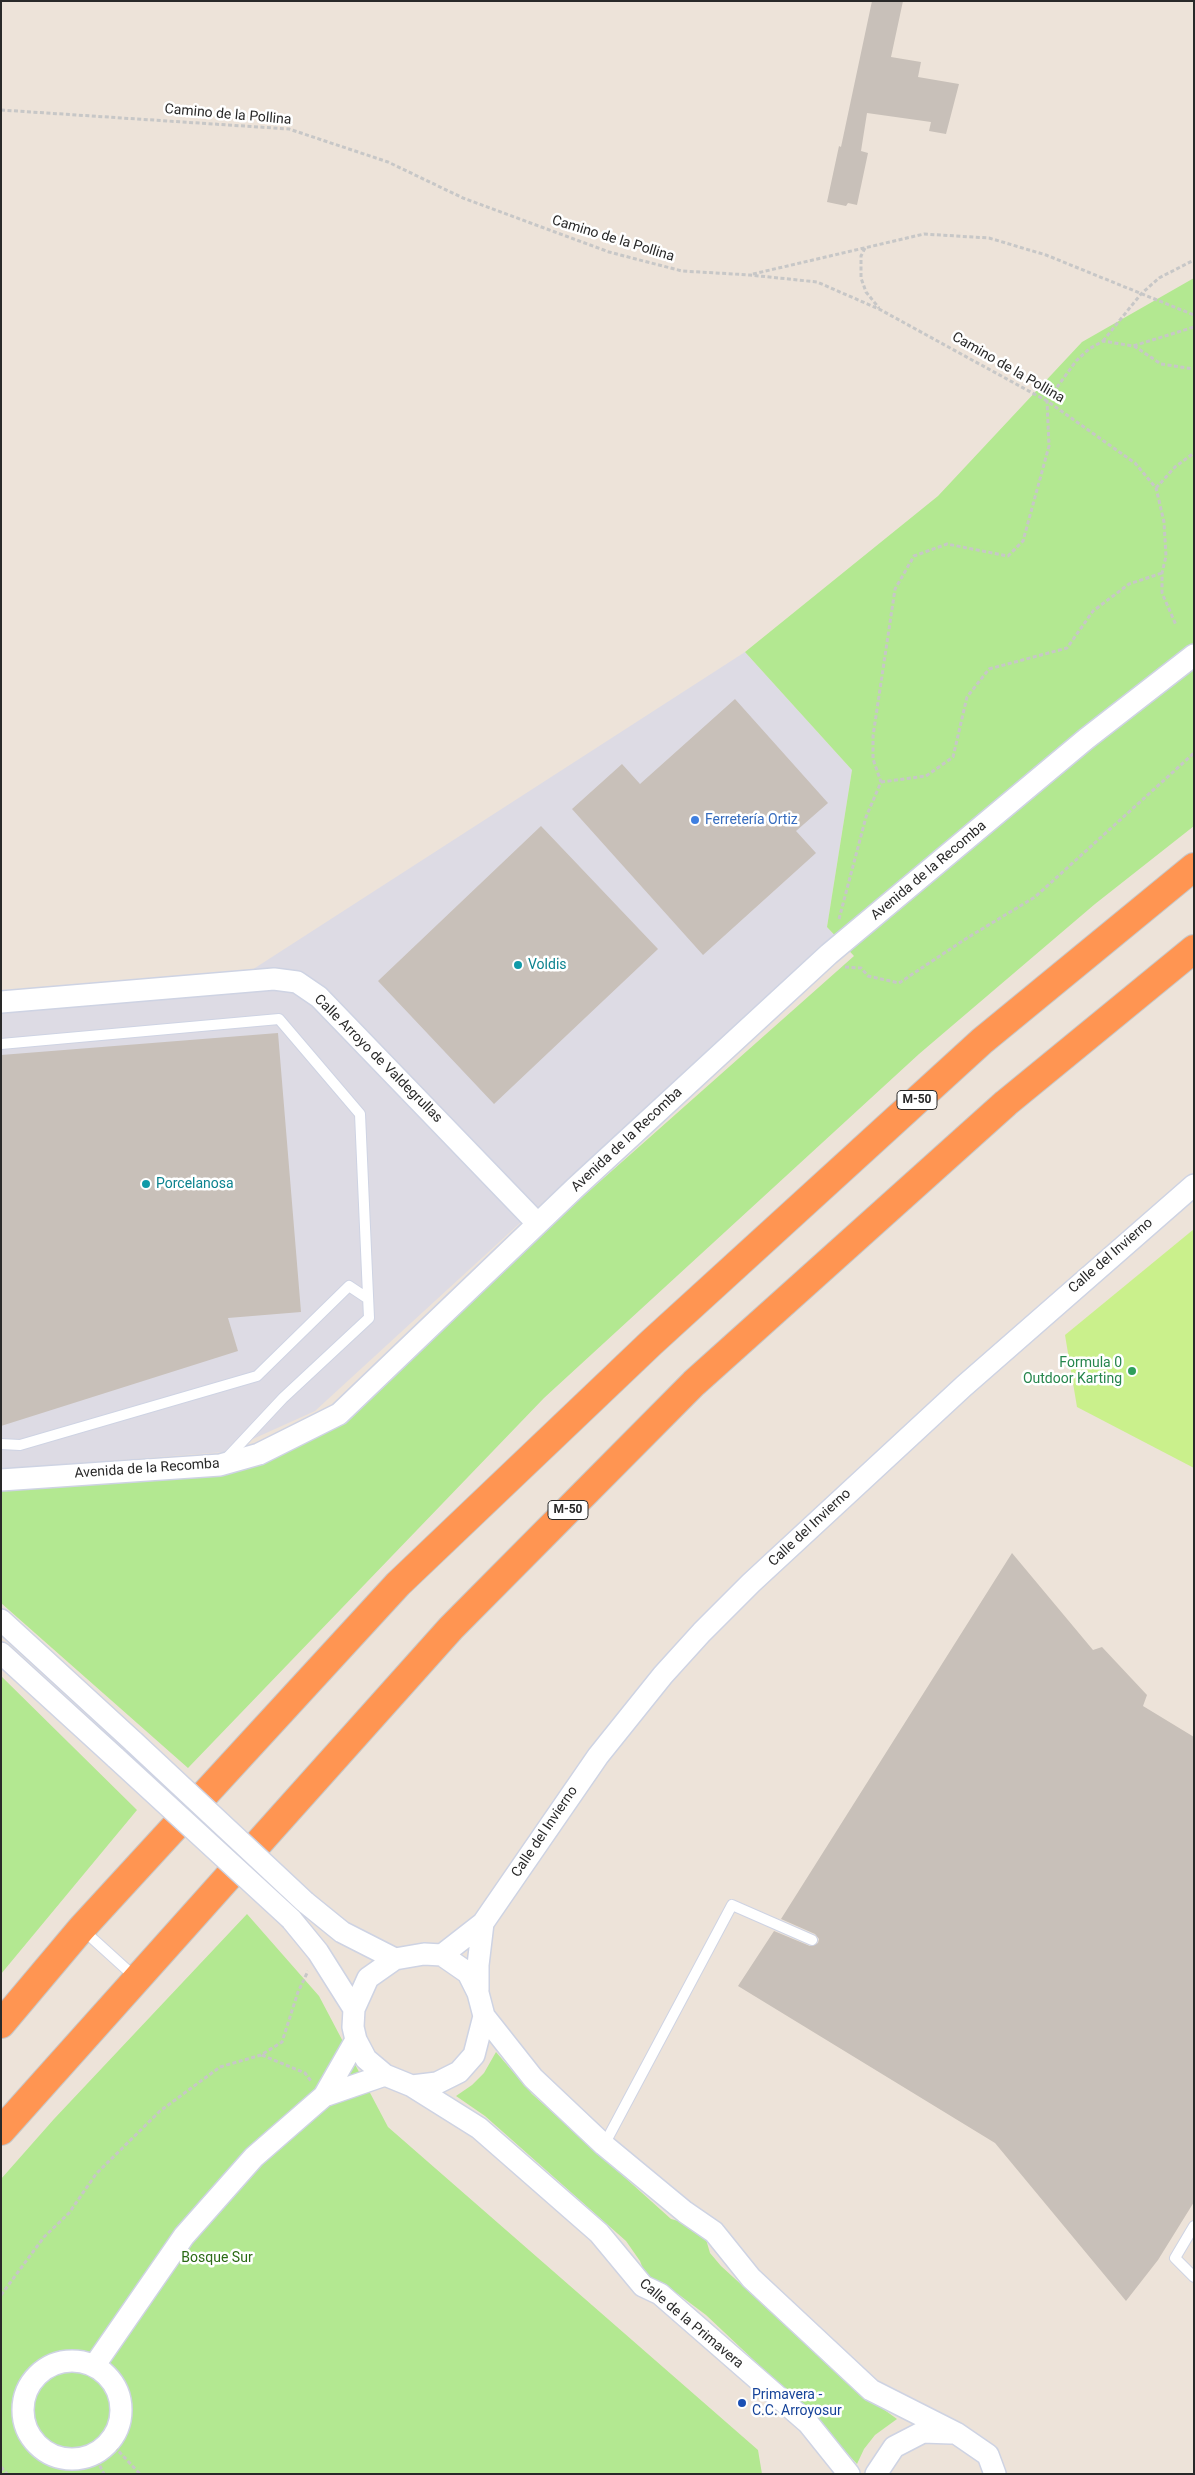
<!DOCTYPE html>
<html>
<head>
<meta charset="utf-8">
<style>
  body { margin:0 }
  #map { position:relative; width:1195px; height:2475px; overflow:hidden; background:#ede3d9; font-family:Roboto,sans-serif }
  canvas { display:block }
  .frame { position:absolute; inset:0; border:2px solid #292929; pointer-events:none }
</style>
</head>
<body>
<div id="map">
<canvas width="1195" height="2475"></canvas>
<div class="frame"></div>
</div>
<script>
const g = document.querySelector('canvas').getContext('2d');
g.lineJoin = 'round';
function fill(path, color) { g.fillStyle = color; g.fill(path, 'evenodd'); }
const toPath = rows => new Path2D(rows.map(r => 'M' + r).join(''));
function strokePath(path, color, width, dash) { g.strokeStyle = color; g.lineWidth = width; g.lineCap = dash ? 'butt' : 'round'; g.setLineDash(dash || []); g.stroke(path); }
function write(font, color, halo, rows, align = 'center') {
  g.font = font + ' Roboto,sans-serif'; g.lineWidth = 5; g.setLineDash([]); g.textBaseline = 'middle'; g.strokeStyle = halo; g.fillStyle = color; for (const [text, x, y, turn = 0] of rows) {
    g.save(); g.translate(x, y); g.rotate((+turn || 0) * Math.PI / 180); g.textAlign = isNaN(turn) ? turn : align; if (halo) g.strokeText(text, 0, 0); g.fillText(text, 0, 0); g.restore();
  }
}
fill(toPath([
  [745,652,852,770,827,927,834,935,315,1411,224,1452,1,1469,1,993,241,977]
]), '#dddbe4');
fill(toPath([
  [1194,278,1194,826,1095,904,919,1054,544,1398,188,1768,1,1603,1,1490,218,1473,305,1443,354,1412,525,1248,854,956,827,927,852,770,745,652,938,496,1082,342],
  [1,1676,137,1810,1,1974],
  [247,1914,319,1996,388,2127,758,2450,762,2474,1,2474,1,2179,54,2119],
  [496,2052,532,2094,671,2219,682,2222,705,2236,710,2253,721,2266,854,2388,897,2419,875,2435,864,2449,857,2464,813,2416,706,2315,678,2294,663,2290,645,2274,640,2261,626,2241,485,2116,456,2096,472,2085,484,2073]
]), '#b3e891');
fill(toPath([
  [1194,1229,1194,1468,1077,1407,1065,1335]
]), '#caf08c');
fill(toPath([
  [872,1,903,1,891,57,921,62,918,77,959,84,946,134,929,131,931,122,867,113,861,151,868,153,857,205,848,203,846,206,827,202,839,146,841,147],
  [735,699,828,803,796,831,816,853,703,955,572,809,622,764,640,784],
  [541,826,658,949,494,1104,378,981],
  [278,1033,301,1312,228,1318,238,1351,1,1426,1,1055],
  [1012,1553,1093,1650,1102,1647,1147,1695,1143,1706,1194,1737,1194,2202,1158,2260,1126,2301,995,2143,738,1986,774,1931,810,1946,818,1943,819,1939,815,1934,781,1919]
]), '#c8c0b9');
const service = toPath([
  [1,1044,279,1019,360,1114,369,1318,283,1398,226,1459],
  [1,1444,20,1445,257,1376,349,1286,367,1298],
  [82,1929,136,1978],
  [604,2145,732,1905,812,1940],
  [1194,2226,1175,2258,1194,2277]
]);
const minor = toPath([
  [1,1002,274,979,297,982,319,997,537,1223],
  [1,1480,220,1465,259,1454,339,1414,575,1188,829,954,1086,739,1194,655],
  [1,1620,134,1742],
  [1,1653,116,1758],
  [305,1902,342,1932,395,1959],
  [291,1919,318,1952,354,2009],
  [424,1954,442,1955,468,1973,478,1993,484,2016,474,2055,459,2072,437,2083,412,2086,385,2075,366,2059,356,2040,353,2027,354,2009,368,1978,395,1959,424,1954],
  [442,1955,483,1923,598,1756,663,1675,702,1632,751,1583,964,1386,1194,1185],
  [478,1990,478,1965,483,1923],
  [484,2016,533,2078,604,2145,685,2212,714,2232,751,2278,871,2390,956,2433,988,2455,995,2474],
  [412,2086,479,2128,599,2233,643,2286,660,2294,808,2423,849,2474],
  [324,2096,356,2040],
  '23 2410a49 49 0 1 1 98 0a49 49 0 1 1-98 0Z',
  [94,2366,184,2236,254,2157,324,2096,385,2075],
  [876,2474,894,2447,923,2432,951,2433]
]);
const motorway = toPath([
  [1,2024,81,1929,398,1584,651,1343,982,1041,1194,867],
  [1,2131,451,1628,694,1383,1006,1103,1194,949]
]);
strokePath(service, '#ced3e3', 12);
strokePath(minor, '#ced3e3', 24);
strokePath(motorway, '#c7c7c7', 30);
strokePath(toPath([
  [1,110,289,129,388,162,463,198,609,252,682,271,750,275,817,282,879,309,1047,401,1135,463,1156,488,1164,522,1166,556,1162,573,1162,593,1176,625],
  [865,248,861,256,861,278,866,292,879,308],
  [753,274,924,234,989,238,1046,255,1194,315],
  [1103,341,1141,294,1159,278,1194,260],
  [1134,346,1161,364,1194,369],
  [1156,488,1175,467,1194,453],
  [881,782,926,776,953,757,967,697,989,669,1067,648,1093,611,1129,584,1162,573],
  [839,919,866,817,881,782,873,759,873,736,895,589,914,556,947,544,1008,556,1023,541,1049,446,1047,401,1076,361,1089,349,1103,341,1133,346,1194,327],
  [845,967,861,968,868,976,899,983,967,938,1035,897,1194,753],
  [262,2055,305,2073,311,2081],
  [1,2295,44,2237,69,2213,96,2174,160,2111,220,2067,261,2055,282,2042,298,1992,308,1971],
  [110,2442,140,2474],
  [94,2454,104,2474],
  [1,2467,7,2474]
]), '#c7c7c7', 3, [4, 2.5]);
strokePath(service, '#fff', 10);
strokePath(minor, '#fff', 21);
strokePath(motorway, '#ff9552', 28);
const minorBridge = toPath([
  [134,1742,305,1902],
  [116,1758,291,1919]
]);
strokePath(minorBridge, '#ced3e3', 24, []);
strokePath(minorBridge, '#fff', 21);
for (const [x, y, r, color] of [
  [695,820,5,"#3f7fe0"],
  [518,965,5,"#0f9aa8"],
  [146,1184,5,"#0f9aa8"],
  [1132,1371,5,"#2e9e5b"],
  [742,2403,5,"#1a4fb4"]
]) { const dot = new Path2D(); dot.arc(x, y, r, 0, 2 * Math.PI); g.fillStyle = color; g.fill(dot); strokePath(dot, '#fff', 2); }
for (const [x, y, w] of [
  [917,1100,40],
  [568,1510,40]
]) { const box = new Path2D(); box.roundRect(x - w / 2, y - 9.5, w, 19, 4); g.fillStyle = '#fff'; g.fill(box); strokePath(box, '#292929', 1); }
write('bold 12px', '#292929', null, [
  ["M-50",917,1100],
  ["M-50",568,1510]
]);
write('14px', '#292929', '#fff', [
  ["Camino de la Pollina",228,115,5],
  ["Camino de la Pollina",613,239,17],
  ["Camino de la Pollina",1008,368,30],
  ["Avenida de la Recomba",929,871,-40],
  ["Calle Arroyo de Valdegrullas",378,1059,45],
  ["Avenida de la Recomba",627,1140,-43],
  ["Calle del Invierno",1111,1256,-41],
  ["Avenida de la Recomba",147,1469,-4],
  ["Calle del Invierno",810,1528,-43],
  ["Calle del Invierno",545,1832,-56],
  ["Calle de la Primavera",691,2324,40]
]);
write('14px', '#366cbe', '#fff', [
  ["Ferretería Ortiz",705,820]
], 'left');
write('14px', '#0d838f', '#fff', [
  ["Voldis",528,965],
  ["Porcelanosa",156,1184]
], 'left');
write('14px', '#27864d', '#fff', [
  ["Formula 0",1122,1363],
  ["Outdoor Karting",1122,1379]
], 'right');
write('14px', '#2a6b14', '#fff', [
  ["Bosque Sur",217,2258]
]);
write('14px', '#164399', '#fff', [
  ["Primavera -",752,2395],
  ["C.C. Arroyosur",752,2411]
], 'left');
</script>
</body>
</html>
